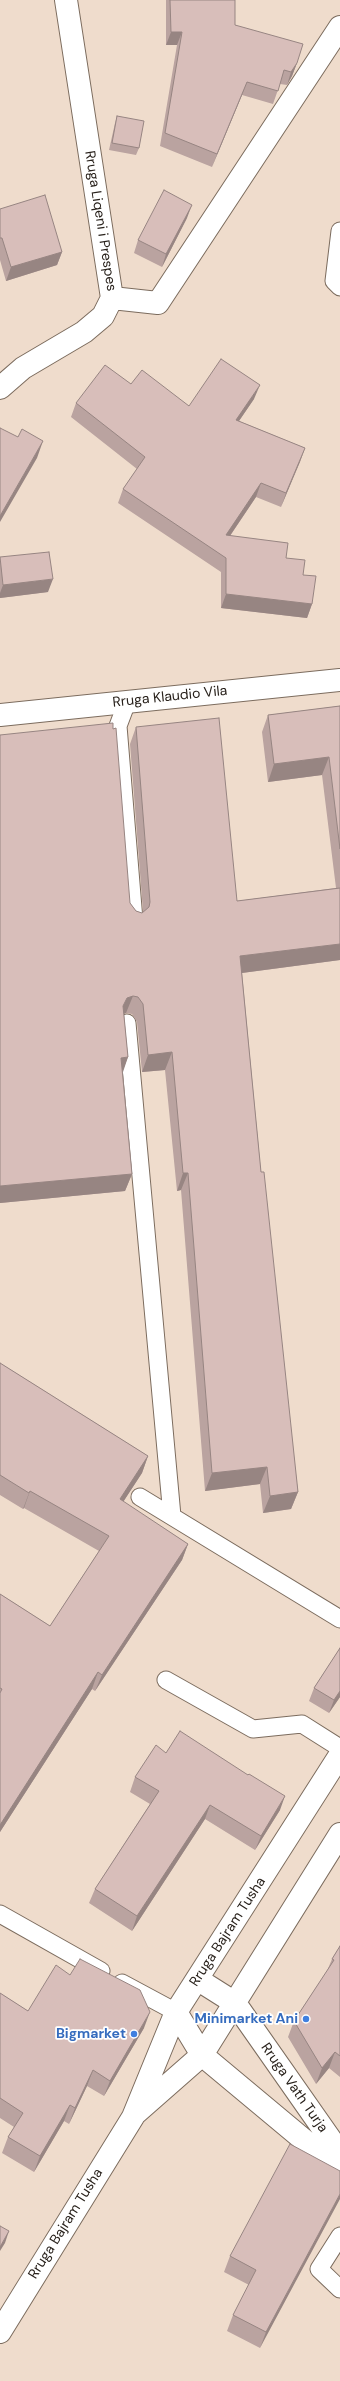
<!DOCTYPE html>
<html>
<head>
<meta charset="utf-8">
<style>
  body { margin:0 }
  canvas { display:block; background:#efdccc }
</style>
</head>
<body>
<canvas width="340" height="2381"></canvas>
<script>
const g = document.querySelector('canvas').getContext('2d');
g.lineJoin = 'round';
const toPath = rows => new Path2D(rows.map(r => 'M' + r).join(''));
function strokePath(path, color, width, dash) { g.strokeStyle = color; g.lineWidth = width; g.lineCap = dash ? 'butt' : 'round'; g.setLineDash(dash || []); g.stroke(path); }
function fill(path, color) { g.fillStyle = color; g.fill(path, 'evenodd'); }
function write(font, color, halo, rows, align = 'center') {
  g.font = font + ' "DM Sans",sans-serif'; g.lineWidth = 3.5; g.setLineDash([]); g.textBaseline = 'middle'; g.strokeStyle = halo; g.fillStyle = color; for (const [text, x, y, turn = 0] of rows) {
    g.save(); g.translate(x, y); g.rotate((+turn || 0) * Math.PI / 180); g.textAlign = isNaN(turn) ? turn : align; if (halo) g.strokeText(text, 0, 0); g.fillText(text, 0, 0); g.restore();
  }
}
const lane = toPath([
  [340,231,334,281,340,287],
  [127,702,118,726,134,920],
  [127,1023,172,1516],
  [140,1497,340,1619],
  [166,1680,253,1729,302,1724,340,1748],
  [0,1914,101,1971],
  [122,1983,176,2012],
  [340,2236,319,2269,340,2289]
]);
const street = toPath([
  [112,298,158,303,340,27],
  [0,388,23,368,84,332,103,316,112,298,66,0],
  [0,715,340,680]
]);
const secondary = toPath([
  [197,1979,235,2003,340,2153],
  [176,2012,202,2055,340,2170],
  [136,2113,202,2055,340,1834],
  [0,2332,133,2117,176,2012,340,1755]
]);
strokePath(lane, '#7c6c5e', 19);
strokePath(street, '#7c6c5e', 24);
strokePath(secondary, '#7c6c5e', 24);
strokePath(lane, '#fff', 17);
strokePath(street, '#fff', 22);
strokePath(secondary, '#fff', 22);
fill(toPath([
  [166,0,235,0,235,25,297,63,292,76,287,85,280,84,273,104,242,95,212,167,160,146,177,45,166,45],
  [117,116,139,148,136,155,109,150,115,123],
  [0,209,62,252,57,265,6,281,0,260],
  [187,218,162,267,134,253,138,240],
  [131,384,189,406,254,399,239,421,305,448,281,507,256,497,230,536,286,558,303,575,312,604,307,618,221,608,221,572,118,503,123,489,137,469,71,417,76,403],
  [0,557,48,592,0,598],
  [340,706,340,960,242,973,261,1172,298,1492,291,1509,263,1513,260,1484,205,1491,181,1190,177,1191,165,1070,142,1072,137,1022,132,1014,126,1013,124,1014,128,1057,122,1072,132,1174,125,1191,0,1203,130,903,136,911,142,913,143,911,130,744,136,727,237,901,336,888,322,775,268,782,262,732,268,715],
  [0,1363,148,1456,142,1473,123,1502,188,1544,182,1560,95,1691,92,1689,0,1832,0,1594,50,1626,99,1551,24,1508,23,1509,0,1495],
  [340,1648,340,1697,329,1713,309,1701,314,1688],
  [166,1753,280,1810,255,1850,205,1819,132,1931,89,1903,95,1889,150,1804,130,1792,135,1777],
  [340,1946,340,2077,329,2068,316,2084,288,2037,294,2021,327,1971,332,1959],
  [0,1993,28,2011,144,2028,104,2096,87,2086,69,2124,64,2121,34,2172,2,2153,8,2137,14,2127,0,2118],
  [340,2171,260,2348,227,2331,233,2315,249,2285,224,2272,230,2256]
]), '#baa3a0');
fill(toPath([
  [171,32,182,32,177,45,166,45],
  [297,63,292,76,287,85,291,72],
  [247,82,242,95,212,167,217,154],
  [192,205,187,218,162,267,166,254],
  [62,252,57,265,6,281,11,267],
  [260,385,254,399,230,434,236,420],
  [43,441,37,458,0,522,0,516],
  [305,448,300,462,281,507,286,493],
  [261,483,256,497,221,549,226,535],
  [53,579,48,592,0,598,0,593,3,585],
  [226,594,312,604,307,618,221,608],
  [329,757,322,775,268,782,274,764],
  [340,944,340,960,234,974,240,956],
  [133,996,126,1013,121,1015,123,1006,127,998],
  [172,1052,165,1070,142,1072,148,1055],
  [128,1057,122,1075,121,1058],
  [183,1173,188,1173,181,1190,177,1191],
  [132,1174,125,1191,0,1203,0,1186],
  [148,1456,142,1473,114,1516,120,1499],
  [267,1467,260,1484,205,1491,212,1473],
  [30,1491,24,1508,23,1509,29,1493],
  [298,1492,291,1509,263,1513,270,1496],
  [188,1544,182,1560,95,1691,102,1675],
  [98,1672,92,1689,0,1832,0,1825],
  [340,1691,340,1697,329,1713,334,1700],
  [285,1796,280,1810,255,1850,261,1836],
  [210,1805,205,1819,132,1931,137,1916],
  [150,2012,144,2028,104,2096,110,2081],
  [335,2052,329,2068,316,2084,322,2068],
  [93,2070,87,2086,69,2124,75,2108],
  [70,2105,64,2121,34,2172,40,2156],
  [340,2194,340,2199,260,2348,266,2332],
  [9,2231,5,2243,0,2251,0,2247]
]), '#978582');
const building = toPath([
  [170,0,235,0,235,25,303,44,297,63,291,72,284,70,278,91,247,82,217,154,165,133,182,32,171,32,170,0],
  [117,116,144,121,139,148,112,143,117,116],
  [164,190,192,205,166,254,138,240,164,190],
  [45,195,62,252,11,267,2,238,0,238,0,209,45,195],
  [221,359,260,385,236,420,305,448,286,493,261,483,226,535,288,543,286,558,305,560,303,575,316,576,312,604,226,594,226,558,123,489,145,457,76,403,105,365,131,384,142,370,189,406,221,359],
  [0,428,18,437,22,429,43,441,0,516,0,428],
  [49,552,53,579,3,585,0,557,49,552],
  [340,706,340,849,329,757,274,764,268,715,340,706],
  [219,718,237,901,340,888,340,944,240,956,261,1172,264,1172,298,1492,270,1496,267,1467,212,1473,188,1173,183,1173,172,1052,148,1055,143,1004,138,997,133,996,127,998,123,1006,128,1057,121,1058,132,1174,0,1186,0,735,113,723,113,729,116,728,130,903,136,911,142,913,149,907,150,902,136,727,219,718],
  [0,1363,148,1456,120,1499,188,1544,102,1675,98,1672,0,1825,0,1693,2,1689,0,1688,0,1594,50,1626,109,1536,30,1491,29,1493,0,1475,0,1363],
  [340,1648,340,1691,334,1700,314,1688,340,1648],
  [180,1731,248,1775,249,1774,285,1796,261,1836,210,1805,137,1916,95,1889,159,1791,135,1777,156,1745,166,1753,180,1731],
  [340,1946,340,2056,335,2052,322,2068,294,2021,334,1960,332,1959,340,1946],
  [80,1959,140,1990,150,2012,110,2081,93,2070,75,2108,70,2105,40,2156,8,2137,23,2113,0,2098,0,1993,28,2011,56,1965,70,1975,80,1959],
  [290,2144,340,2171,340,2194,266,2332,233,2315,256,2270,230,2256,290,2144],
  [0,2226,9,2231,0,2247,0,2226]
]);
fill(building, '#d8beba');
strokePath(building, '#978582', 1);
for (const [x, y, r, color] of [
  [306,2019,4,"#3f7fe0"],
  [134,2034,4,"#3f7fe0"]
]) { const dot = new Path2D(); dot.arc(x, y, r, 0, 2 * Math.PI); g.fillStyle = color; g.fill(dot); strokePath(dot, '#fff', 1.5); }
write('14px', '#29221c', '#fff', [
  ["Rruga Liqeni i Prespes",100,221,81],
  ["Rruga Klaudio Vila",170,697,-6],
  ["Rruga Bajram Tusha",228,1932,-57],
  ["Rruga Vath Turja",294,2088,55],
  ["Rruga Bajram Tusha",66,2224,-58]
]);
write('bold 14px', '#366cbe', '#fff', [
  ["Minimarket Ani",298,2019],
  ["Bigmarket",126,2034]
], 'right');
</script>
</body>
</html>
